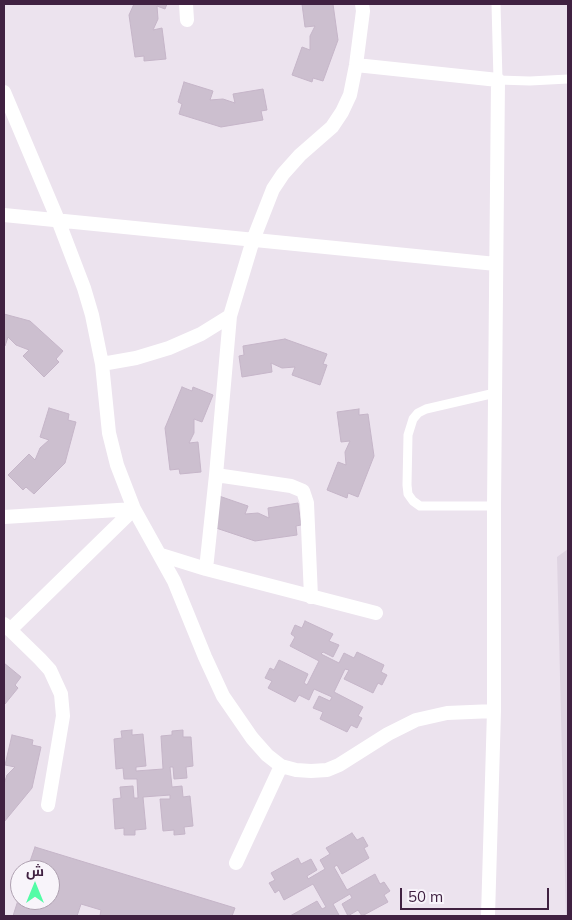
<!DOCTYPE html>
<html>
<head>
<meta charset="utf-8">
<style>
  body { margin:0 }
  #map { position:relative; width:572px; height:920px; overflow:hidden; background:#ece3ee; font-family:Mulish,Cairo,sans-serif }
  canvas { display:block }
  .frame { position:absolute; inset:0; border:5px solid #402141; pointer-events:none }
  .north { position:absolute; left:10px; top:860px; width:50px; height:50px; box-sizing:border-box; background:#f8f4fa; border:1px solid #aea0b0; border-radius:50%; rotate:0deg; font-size:14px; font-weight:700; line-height:20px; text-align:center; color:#402141 }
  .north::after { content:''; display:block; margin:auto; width:18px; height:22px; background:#53fca6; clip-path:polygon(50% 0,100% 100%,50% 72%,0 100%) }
  .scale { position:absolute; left:400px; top:888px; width:149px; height:22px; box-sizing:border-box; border:2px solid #402141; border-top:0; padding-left:6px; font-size:15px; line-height:18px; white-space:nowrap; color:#402141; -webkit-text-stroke:4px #f8f4fa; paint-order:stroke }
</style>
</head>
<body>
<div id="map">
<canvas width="572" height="920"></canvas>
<div class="frame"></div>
<div class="north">ش</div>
<div class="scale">50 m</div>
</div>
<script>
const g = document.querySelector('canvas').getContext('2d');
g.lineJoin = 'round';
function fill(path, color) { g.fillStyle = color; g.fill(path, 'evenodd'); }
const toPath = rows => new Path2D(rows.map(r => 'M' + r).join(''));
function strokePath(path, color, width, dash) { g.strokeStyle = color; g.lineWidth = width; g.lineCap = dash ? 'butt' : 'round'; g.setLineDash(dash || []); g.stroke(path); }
fill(toPath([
  [568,549,568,916,566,916,557,557]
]), '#dfd4e2');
const building = toPath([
  [134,4,167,4,165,9,157,6,158,19,153,30,162,28,166,59,144,61,144,56,135,57,129,15,134,4],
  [302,4,333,4,338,40,323,81,313,78,312,82,292,75,302,47,310,50,310,36,315,26,305,27,302,4],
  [184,82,213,91,210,100,223,99,235,103,233,94,263,89,267,110,261,111,263,120,221,127,179,114,182,104,178,102,184,82],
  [4,314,30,321,63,351,56,359,59,362,44,377,23,356,29,350,16,345,8,337,5,346,4,345,4,314],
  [285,339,327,354,323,364,327,365,320,385,292,375,295,367,282,368,271,363,272,372,242,377,239,356,244,355,243,346,285,339],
  [182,387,192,391,193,387,213,395,202,422,194,419,194,433,189,443,198,442,201,472,180,474,179,469,170,470,165,428,182,387],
  [49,408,69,414,68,420,76,422,65,463,34,494,26,487,23,490,8,475,29,454,35,460,40,448,49,440,40,437,49,408],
  [359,409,359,415,368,414,374,456,358,497,348,493,347,498,327,490,338,462,346,465,345,452,350,441,341,442,337,412,359,409],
  [219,496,248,506,245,514,258,513,269,518,268,508,298,503,301,525,296,526,297,535,255,541,213,527,219,496],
  [305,621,333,634,329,641,339,645,333,657,323,652,321,654,339,663,344,653,354,658,357,652,384,665,381,672,387,675,382,685,378,683,373,693,344,679,349,670,345,669,334,692,363,707,358,716,362,718,357,728,351,725,347,732,320,719,323,712,313,708,319,696,330,701,332,697,314,689,309,700,299,695,295,702,268,688,272,681,265,678,270,668,274,670,279,660,308,674,304,683,307,685,319,661,290,646,295,637,291,634,295,625,302,628,305,621],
  [4,663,21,677,15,685,18,688,5,704,4,663],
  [132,730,132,735,143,734,146,766,136,767,136,771,163,769,161,736,172,735,172,731,183,730,183,737,191,737,193,766,186,767,187,778,174,779,173,767,170,767,172,787,182,786,183,797,190,796,193,826,184,827,185,834,174,835,174,830,163,831,160,799,170,799,170,795,143,797,146,829,135,830,135,835,124,835,124,828,115,829,113,799,121,798,120,787,133,786,134,798,138,798,137,779,124,779,123,768,116,769,114,739,122,738,121,731,132,730],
  [12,735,33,740,32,745,41,747,32,788,4,822,4,784,7,775,15,767,5,765,12,735],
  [352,833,357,840,363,837,368,846,364,848,369,858,342,874,337,865,334,867,347,890,375,874,380,884,384,882,390,891,384,895,388,902,362,916,358,910,348,916,342,904,352,898,350,894,333,904,339,915,336,916,290,916,317,901,322,909,326,907,313,884,284,900,279,890,275,893,269,883,275,880,271,873,298,858,301,864,311,859,317,870,307,876,308,879,325,869,320,860,330,854,326,848,352,833],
  [35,847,235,908,232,916,100,916,101,910,81,904,77,916,13,916,20,894,20,900,50,900,50,870,27,870,35,847]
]);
fill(building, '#ccbfcf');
strokePath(building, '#c5b5c8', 1);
strokePath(toPath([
  [496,4,498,80,530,81,568,79],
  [494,506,420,506,413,501,408,494,407,485,408,435,413,419,418,413,426,409,495,393]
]), '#fff', 9);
strokePath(toPath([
  [186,4,187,20],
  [356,65,498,80,494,506,494,711,488,916],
  [4,92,58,220,84,288,92,315,102,364,109,433,117,465,134,509,174,581,205,657,223,696,252,738,267,755,281,766,296,770,311,771,327,770,339,765,388,734,416,720,447,713,494,711],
  [4,215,496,264],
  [102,364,136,358,169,348,201,334,230,316],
  [216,475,291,486,303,491,307,503,311,597],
  [4,517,134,509],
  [161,555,206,569,376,613],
  [206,569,216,475,230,316,253,240,273,189,283,174,300,155,332,127,342,112,350,95,356,65,363,11,362,4],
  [4,624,40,659,50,670,61,694,63,716,48,805],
  [10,630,134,509],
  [236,863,281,766]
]), '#fff', 14);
</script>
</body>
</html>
